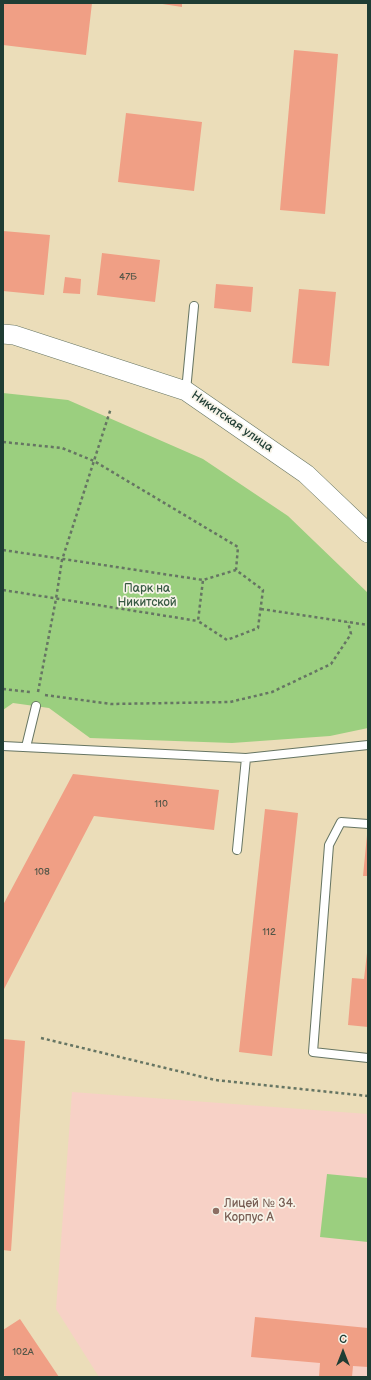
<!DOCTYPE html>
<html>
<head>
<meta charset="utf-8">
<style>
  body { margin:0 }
  #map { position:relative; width:371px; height:1380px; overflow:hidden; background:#ebddb9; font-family:"Balsamiq Sans",sans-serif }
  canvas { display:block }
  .frame { position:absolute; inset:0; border:4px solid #1f3d34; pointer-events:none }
  .north { position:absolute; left:323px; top:1332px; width:40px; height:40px; -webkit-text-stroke:3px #f7f3e8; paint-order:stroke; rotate:0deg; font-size:11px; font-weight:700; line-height:16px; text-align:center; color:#1f3d34 }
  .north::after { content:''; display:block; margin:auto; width:14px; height:18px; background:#1f3d34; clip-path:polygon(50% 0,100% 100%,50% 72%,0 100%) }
</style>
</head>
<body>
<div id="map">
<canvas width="371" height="1380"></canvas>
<div class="frame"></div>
<div class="north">С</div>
</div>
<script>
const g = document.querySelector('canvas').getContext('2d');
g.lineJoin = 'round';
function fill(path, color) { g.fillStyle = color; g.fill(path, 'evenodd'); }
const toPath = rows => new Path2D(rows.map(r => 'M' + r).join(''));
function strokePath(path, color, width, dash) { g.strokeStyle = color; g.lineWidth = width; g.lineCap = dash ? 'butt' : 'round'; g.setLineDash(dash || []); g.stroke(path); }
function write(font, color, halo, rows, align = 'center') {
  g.font = font + ' "Balsamiq Sans",sans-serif'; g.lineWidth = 3.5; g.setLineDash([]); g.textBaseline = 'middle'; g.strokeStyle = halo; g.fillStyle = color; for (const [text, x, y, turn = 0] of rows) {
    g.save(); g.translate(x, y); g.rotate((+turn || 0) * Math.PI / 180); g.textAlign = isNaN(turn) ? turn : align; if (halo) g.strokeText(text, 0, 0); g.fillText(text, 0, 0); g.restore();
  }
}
fill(toPath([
  [72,1092,368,1114,368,1377,99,1377,56,1309]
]), '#f7d1c6');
fill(toPath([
  [3,393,68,400,203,459,288,516,368,593,368,728,330,736,232,743,90,738,49,708,13,703,3,710],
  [327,1174,368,1178,368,1242,320,1237]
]), '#9bcf7f');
fill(toPath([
  [3,3,92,3,86,55,3,45],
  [156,3,182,3,182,7],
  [294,50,338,54,325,214,280,210],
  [126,113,202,122,194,191,118,182],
  [3,231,50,235,44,295,3,291],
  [102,253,160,260,155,302,97,295],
  [65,277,81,279,80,294,63,293],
  [216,284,253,287,251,312,214,308],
  [299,289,336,292,329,366,292,363],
  [73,774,219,790,214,830,94,816,3,991,3,905],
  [265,809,298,813,272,1056,239,1052],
  [367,835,368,835,368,876,363,876],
  [367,953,368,953,368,1027,348,1025,352,978,364,979],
  [3,1039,25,1041,11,1251,3,1250],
  [255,1317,368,1328,368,1367,353,1366,352,1377,319,1377,320,1363,251,1357],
  [20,1319,59,1377,5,1377,3,1373,3,1330]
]), '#f09f85');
const service = toPath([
  [186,391,194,306],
  [3,746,246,758,368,745],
  [26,747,36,706],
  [368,824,341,822,329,845,313,1052,368,1058],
  [237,850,246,758]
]);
const tertiary = toPath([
  [3,334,14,335,186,391,306,474,368,533]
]);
strokePath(service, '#667563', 10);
strokePath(tertiary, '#667563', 20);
strokePath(toPath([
  [3,442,62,448,94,461,238,547,236,570],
  [3,550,203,580,236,570,263,590,258,628,227,640,198,621,203,580],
  [3,590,198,621],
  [261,609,368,625],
  [3,689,30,692],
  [38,692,56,599,62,560,111,408],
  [45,695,111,704,230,702,272,692,331,664,351,634,348,622],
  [41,1038,215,1080,368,1096]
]), '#667563', 2.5, [3, 3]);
strokePath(service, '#fff', 8);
strokePath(tertiary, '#fff', 19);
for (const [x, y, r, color] of [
  [216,1211,4,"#8d6e63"]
]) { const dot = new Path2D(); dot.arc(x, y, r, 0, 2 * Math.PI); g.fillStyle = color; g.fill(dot); strokePath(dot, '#f7f3e8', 1.5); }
write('10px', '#535648', null, [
  ["47Б",128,277],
  ["110",161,804],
  ["108",42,872],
  ["112",269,932],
  ["102А",23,1352]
]);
write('12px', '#1f3d34', '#f7f3e8', [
  ["Никитская улица",232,422,35]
]);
write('12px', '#385a43', '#f7f3e8', [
  ["Парк на",147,589],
  ["Никитской",147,603]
]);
write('12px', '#785e54', '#f7f3e8', [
  ["Лицей № 34.",224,1204],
  ["Корпус А",224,1218]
], 'left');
</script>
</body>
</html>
